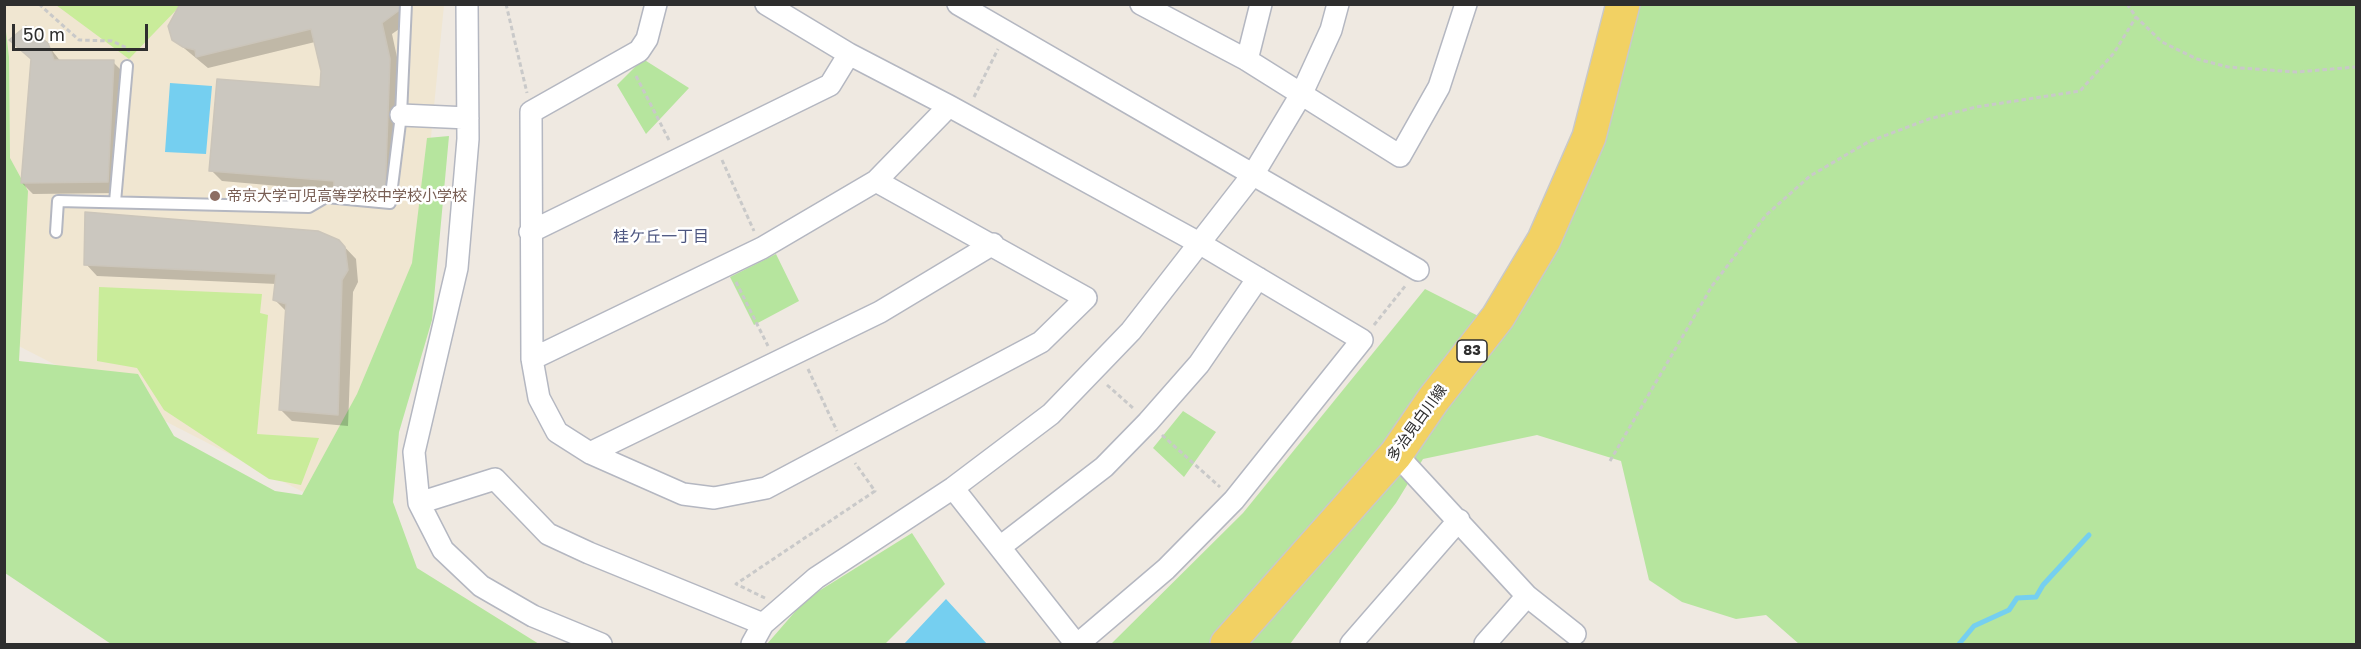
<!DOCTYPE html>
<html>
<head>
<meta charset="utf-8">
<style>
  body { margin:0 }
  #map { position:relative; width:2361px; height:649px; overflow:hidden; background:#efe9e1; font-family:"Golos Text",sans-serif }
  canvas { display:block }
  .frame { position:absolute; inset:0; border:6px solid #2e2e2e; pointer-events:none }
  .scale { position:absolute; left:12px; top:24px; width:136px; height:27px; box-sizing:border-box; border:3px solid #2e2e2e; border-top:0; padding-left:8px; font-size:18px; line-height:21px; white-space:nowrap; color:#2e2e2e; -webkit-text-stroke:4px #fff; paint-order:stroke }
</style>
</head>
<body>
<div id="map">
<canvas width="2361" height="649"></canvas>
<div class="frame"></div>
<div class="scale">50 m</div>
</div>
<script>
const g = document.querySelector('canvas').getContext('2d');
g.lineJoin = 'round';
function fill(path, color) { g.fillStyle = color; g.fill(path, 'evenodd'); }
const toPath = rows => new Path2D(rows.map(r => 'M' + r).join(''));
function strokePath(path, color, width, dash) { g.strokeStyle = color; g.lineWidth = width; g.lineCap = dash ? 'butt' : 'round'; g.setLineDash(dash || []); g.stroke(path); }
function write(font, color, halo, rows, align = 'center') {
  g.font = font + ' "Golos Text","Noto Sans JP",sans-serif'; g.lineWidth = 5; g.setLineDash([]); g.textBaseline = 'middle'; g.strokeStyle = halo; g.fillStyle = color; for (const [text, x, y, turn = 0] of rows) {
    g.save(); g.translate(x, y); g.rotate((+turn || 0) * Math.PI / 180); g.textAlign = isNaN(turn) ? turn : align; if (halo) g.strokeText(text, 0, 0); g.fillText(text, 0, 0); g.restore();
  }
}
fill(toPath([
  [4,5,444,5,416,289,311,496,5,339]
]), '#f0e6d1');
fill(toPath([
  [1635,5,2356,5,2356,644,1799,644,1766,615,1736,619,1682,602,1649,580,1621,461,1537,435,1423,459,1396,503,1290,644,1111,644,1243,513,1425,289,1504,329],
  [4,15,9,57,10,158,28,191,19,361,138,374,174,436,275,491,302,495,357,394,412,263,427,138,449,136,432,320,399,432,393,502,417,568,539,644,111,644,5,573],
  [643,59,689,88,646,134,617,85],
  [776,254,799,301,754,325,730,277],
  [1183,411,1216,432,1184,477,1153,448],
  [912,533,945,584,885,644,767,644,806,599]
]), '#b6e59e');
fill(toPath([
  [56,5,181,5,129,59],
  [99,287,262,294,260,313,268,315,257,434,319,438,301,485,269,479,164,410,137,368,97,361]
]), '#c9ec9a');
fill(toPath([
  [170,83,212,86,206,154,165,152],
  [946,599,987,644,904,644]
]), '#75cff0');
fill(toPath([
  [182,4,408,4,412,20,392,34,400,71,396,204,346,201,336,191,222,181,211,170,321,89,322,71,315,42,208,68,173,39,170,26],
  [11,40,47,44,61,62,113,62,124,73,119,193,33,194,22,183,33,60],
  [339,241,356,259,358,282,353,292,348,426,292,421,281,410,286,311,275,300,277,284,97,276,86,264]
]), '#0003');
strokePath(toPath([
  [1959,644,1974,626,2009,610,2017,598,2036,597,2043,585,2089,535]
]), '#75cff0', 5);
const building = toPath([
  [180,4,400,4,401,9,382,23,390,59,385,194,334,190,334,181,209,171,217,79,320,87,321,71,311,29,196,57,195,50,183,47,172,40,168,26,180,4],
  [26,26,48,43,54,60,114,60,108,182,21,183,31,59,9,40,26,26],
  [85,212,318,231,339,240,345,247,348,270,342,280,338,415,279,410,286,304,273,300,276,274,84,265,85,212]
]);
fill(building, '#cbc7bf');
strokePath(building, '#cbc5ba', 1.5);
const lane = toPath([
  [115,202,127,66],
  [56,232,58,201,309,207,326,197,390,203,401,115,406,4]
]);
const street = toPath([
  [467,4,468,139,457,268,414,452,419,503,443,550,481,586,533,616,601,644],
  [656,4,647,39,639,51,531,112,532,359,539,398,557,432,590,453,683,494,714,498,766,488,1041,342,1086,298,876,181],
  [766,4,849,54,949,106,1199,243,1362,340,1234,500,1166,569,1078,644],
  [958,4,1418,270],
  [1141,4,1247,60,1400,156,1439,87,1466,4],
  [1247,60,1261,4],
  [401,115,468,118],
  [530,232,830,85,849,54],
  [532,359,762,248,876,181,949,106],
  [590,453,880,312,993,244],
  [1396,454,1527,596,1575,634],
  [953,488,1076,644],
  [419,503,495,479,548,534,589,553,763,624],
  [1000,547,1104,467,1148,422,1199,364,1258,278],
  [752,644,763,624,816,578,953,488,1051,414,1131,331,1254,173,1302,93,1331,30,1338,4],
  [1351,644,1459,520],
  [1485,644,1527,596]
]);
const primary = toPath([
  [1227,644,1396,454,1433,400,1498,317,1544,240,1589,137,1623,4]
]);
strokePath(lane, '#b4b7c1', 14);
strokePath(street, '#b4b7c1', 24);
strokePath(primary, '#c9c9c9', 36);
strokePath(toPath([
  [39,4,79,40,112,41,129,49,128,52],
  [506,4,527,93],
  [2127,4,2136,17,2162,42,2197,59,2228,67,2296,72,2356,67],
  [636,76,670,142],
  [974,97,998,49],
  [722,160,754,231],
  [736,282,768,346],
  [1374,325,1406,285],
  [808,369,837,431],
  [1107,385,1133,408],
  [1162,435,1220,487],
  [1610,461,1712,286,1766,215,1810,176,1868,142,1929,119,1976,107,2080,91,2114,53,2136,17],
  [765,598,736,584,875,491,855,463]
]), '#c9c9c9', 3, [4.5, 3]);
strokePath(lane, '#fff', 10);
strokePath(street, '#fff', 21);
strokePath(primary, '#f2d163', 33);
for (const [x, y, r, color] of [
  [215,196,6,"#8d6e63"]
]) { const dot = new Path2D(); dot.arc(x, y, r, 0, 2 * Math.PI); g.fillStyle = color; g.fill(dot); strokePath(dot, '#fff', 2); }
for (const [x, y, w] of [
  [1472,351,30]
]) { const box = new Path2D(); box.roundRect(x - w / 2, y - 11, w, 22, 4.5); g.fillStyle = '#fff'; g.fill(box); strokePath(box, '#2e2e2e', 1.5); }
write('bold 14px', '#2e2e2e', null, [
  ["83",1472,351]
]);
write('15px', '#785e54', '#fff', [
  ["帝京大学可児高等学校中学校小学校",227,196]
], 'left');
write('15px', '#2e2e2e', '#fff', [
  ["多治見白川線",1417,423,-54]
]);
write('16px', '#4d5680', '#fff', [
  ["桂ケ丘一丁目",661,237]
]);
</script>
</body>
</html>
